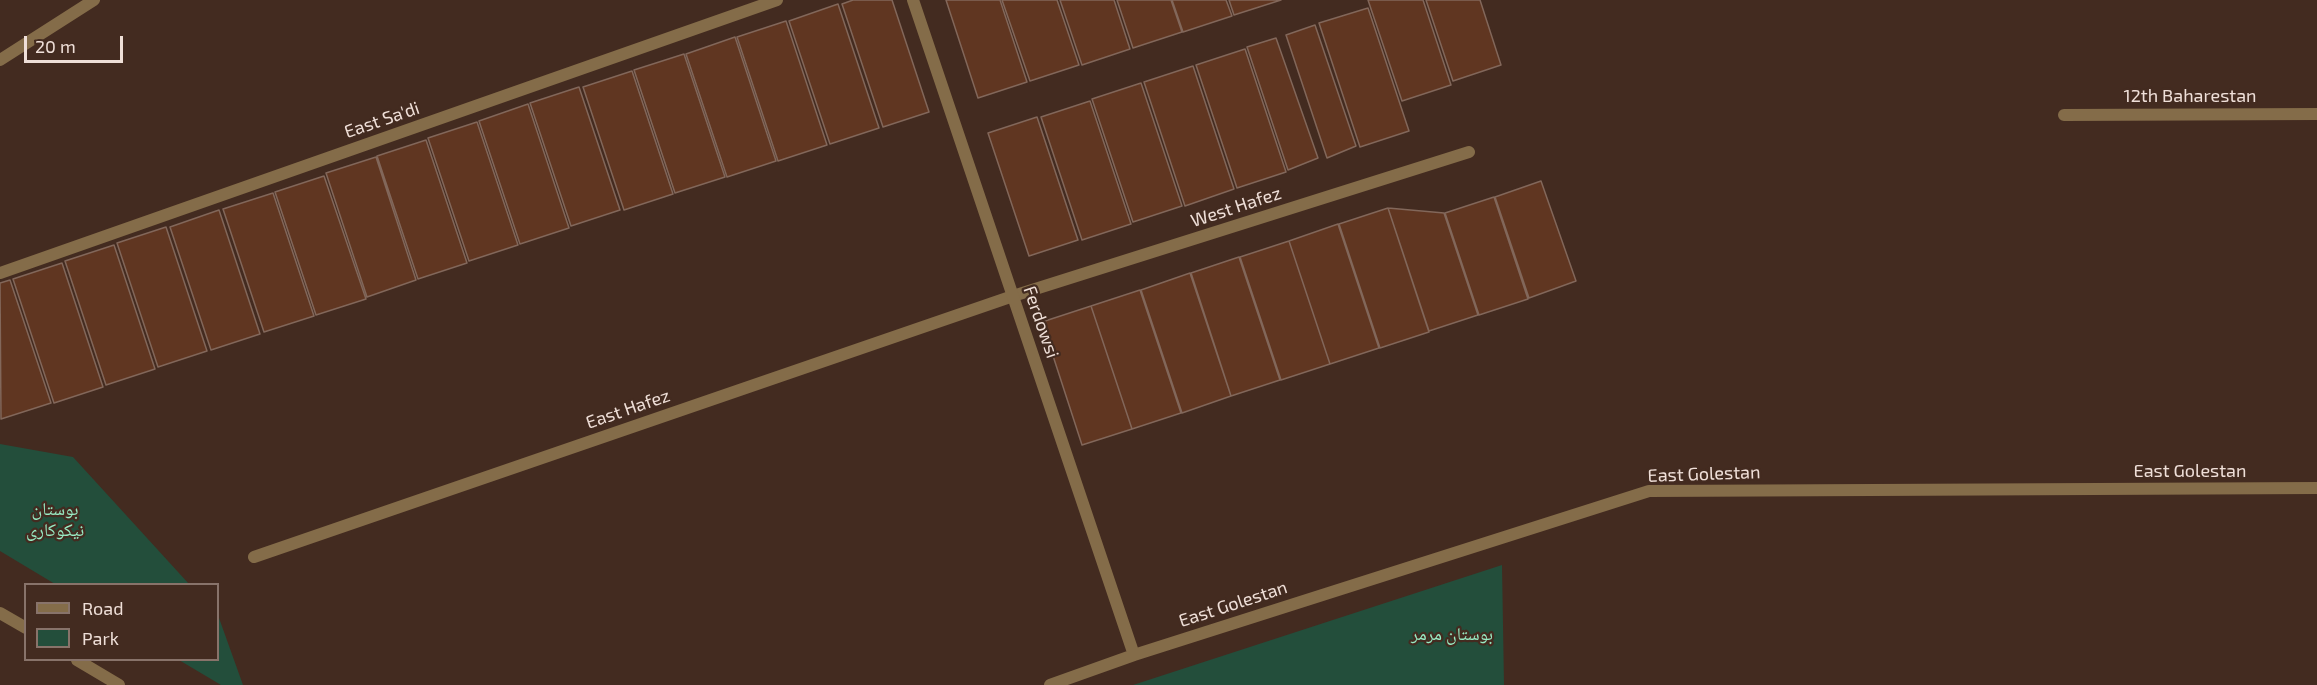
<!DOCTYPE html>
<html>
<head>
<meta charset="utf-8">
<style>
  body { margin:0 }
  #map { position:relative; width:2317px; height:685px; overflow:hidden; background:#432b20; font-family:"Exo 2",sans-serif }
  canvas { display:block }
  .legend { position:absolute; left:24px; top:583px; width:195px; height:78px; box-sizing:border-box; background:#432b20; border:2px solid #88736a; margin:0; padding:8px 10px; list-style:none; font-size:18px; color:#efdfd8 }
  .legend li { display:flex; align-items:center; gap:12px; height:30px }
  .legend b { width:30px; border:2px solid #88736a }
  .scale { position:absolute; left:24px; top:36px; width:99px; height:27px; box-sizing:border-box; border:3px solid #efdfd8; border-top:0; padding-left:8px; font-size:18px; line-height:21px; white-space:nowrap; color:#efdfd8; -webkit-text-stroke:4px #432b20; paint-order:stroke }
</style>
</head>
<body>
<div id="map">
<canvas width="2317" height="685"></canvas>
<ul class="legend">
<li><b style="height:8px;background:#846c49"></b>Road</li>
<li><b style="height:16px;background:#234e3b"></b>Park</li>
</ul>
<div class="scale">20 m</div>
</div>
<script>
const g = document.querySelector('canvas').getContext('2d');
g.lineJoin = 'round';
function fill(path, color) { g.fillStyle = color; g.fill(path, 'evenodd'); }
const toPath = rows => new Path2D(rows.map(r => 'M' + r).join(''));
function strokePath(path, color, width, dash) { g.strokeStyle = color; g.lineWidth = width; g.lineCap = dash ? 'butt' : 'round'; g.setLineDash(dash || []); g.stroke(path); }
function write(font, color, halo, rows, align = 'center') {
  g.font = font + ' "Exo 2","Noto Naskh Arabic",sans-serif'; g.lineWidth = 4.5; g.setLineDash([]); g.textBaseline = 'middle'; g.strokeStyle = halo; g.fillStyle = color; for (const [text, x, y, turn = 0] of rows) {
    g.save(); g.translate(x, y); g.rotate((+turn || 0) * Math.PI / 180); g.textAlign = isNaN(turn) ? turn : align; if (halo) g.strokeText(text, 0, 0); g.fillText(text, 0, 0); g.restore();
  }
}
fill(toPath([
  [0,444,73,457,189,584,55,584,0,551],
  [1502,565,1504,685,1133,685],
  [218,616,219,618,243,685,221,685,179,660,218,660]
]), '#234e3b');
const building = toPath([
  [853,0,892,0,929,112,883,127,842,4,853,0],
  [946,0,1000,0,1027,82,978,98,946,0],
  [1002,0,1057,0,1079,65,1030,81,1002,0],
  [1060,0,1114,0,1130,49,1082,65,1060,0],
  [1117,0,1171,0,1182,32,1133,48,1117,0],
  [1172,0,1226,0,1232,16,1183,32,1172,0],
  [1229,0,1281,0,1234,15,1229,0],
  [1368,0,1423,0,1451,85,1402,101,1368,0],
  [1426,0,1480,0,1501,65,1453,81,1426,0],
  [838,4,879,128,830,144,789,21,838,4],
  [1368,8,1409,131,1360,147,1319,23,1368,8],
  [786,21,827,145,778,161,737,37,786,21],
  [1315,25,1356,146,1327,158,1286,35,1315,25],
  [735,37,776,161,727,177,686,54,735,37],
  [1276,38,1318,158,1288,170,1247,47,1276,38],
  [1245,49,1286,172,1237,188,1196,65,1245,49],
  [684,54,725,177,675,193,634,70,684,54],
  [1193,66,1234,189,1185,206,1144,82,1193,66],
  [632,71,673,194,624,210,583,87,632,71],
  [1141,83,1182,206,1133,222,1092,99,1141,83],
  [579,87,620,210,571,226,530,103,579,87],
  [1090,101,1131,224,1082,240,1041,117,1090,101],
  [528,104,569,228,520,244,479,121,528,104],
  [1037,117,1078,240,1029,256,988,133,1037,117],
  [477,122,518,245,469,261,428,138,477,122],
  [426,140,467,263,418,279,377,156,426,140],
  [376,157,416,280,367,297,326,173,376,157],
  [324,176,366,299,316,315,275,192,324,176],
  [1541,181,1576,281,1529,298,1495,197,1541,181],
  [273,193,314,316,264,332,223,209,273,193],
  [1494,197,1528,299,1479,315,1445,213,1494,197],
  [1388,208,1429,332,1380,348,1339,224,1388,208],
  [1388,208,1444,213,1478,315,1429,331,1388,208],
  [219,210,260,334,211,350,170,227,219,210],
  [1338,224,1379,348,1330,364,1289,241,1338,224],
  [166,227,207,351,158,367,117,243,166,227],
  [1289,241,1330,364,1281,380,1240,257,1289,241],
  [114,245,155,369,106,385,65,261,114,245],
  [1239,257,1280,380,1231,396,1191,273,1239,257],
  [62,263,103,387,54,403,13,279,62,263],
  [1190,273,1231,396,1182,413,1141,290,1190,273],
  [10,280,51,403,1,419,0,283,10,280],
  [1140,290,1181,413,1132,429,1091,306,1140,290],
  [1091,306,1132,429,1082,445,1042,322,1091,306]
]);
fill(building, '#603621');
strokePath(building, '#82675a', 1.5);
strokePath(toPath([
  [2064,115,2317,114],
  [0,273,777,0],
  [254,557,1013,296,1469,152]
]), '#846c49', 12);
strokePath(toPath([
  [913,0,1134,655],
  [0,60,94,0],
  [0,613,26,628],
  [77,660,119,685],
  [1050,685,1134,655,1649,491,2317,488]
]), '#846c49', 12);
write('18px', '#efdfd8', '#432b20', [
  ["12th Baharestan",2190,96],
  ["East Sa'di",382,120,-19],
  ["West Hafez",1236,207,-18],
  ["Ferdowsi",1041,322,71],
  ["East Hafez",628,409,-19],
  ["East Golestan",2190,471],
  ["East Golestan",1704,474,-2],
  ["East Golestan",1233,604,-18]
]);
write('18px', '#98ebc4', '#432b20', [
  ["بوستان",55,509],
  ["نیکوکاری",55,530],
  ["بوستان مرمر",1452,634]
]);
</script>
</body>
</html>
